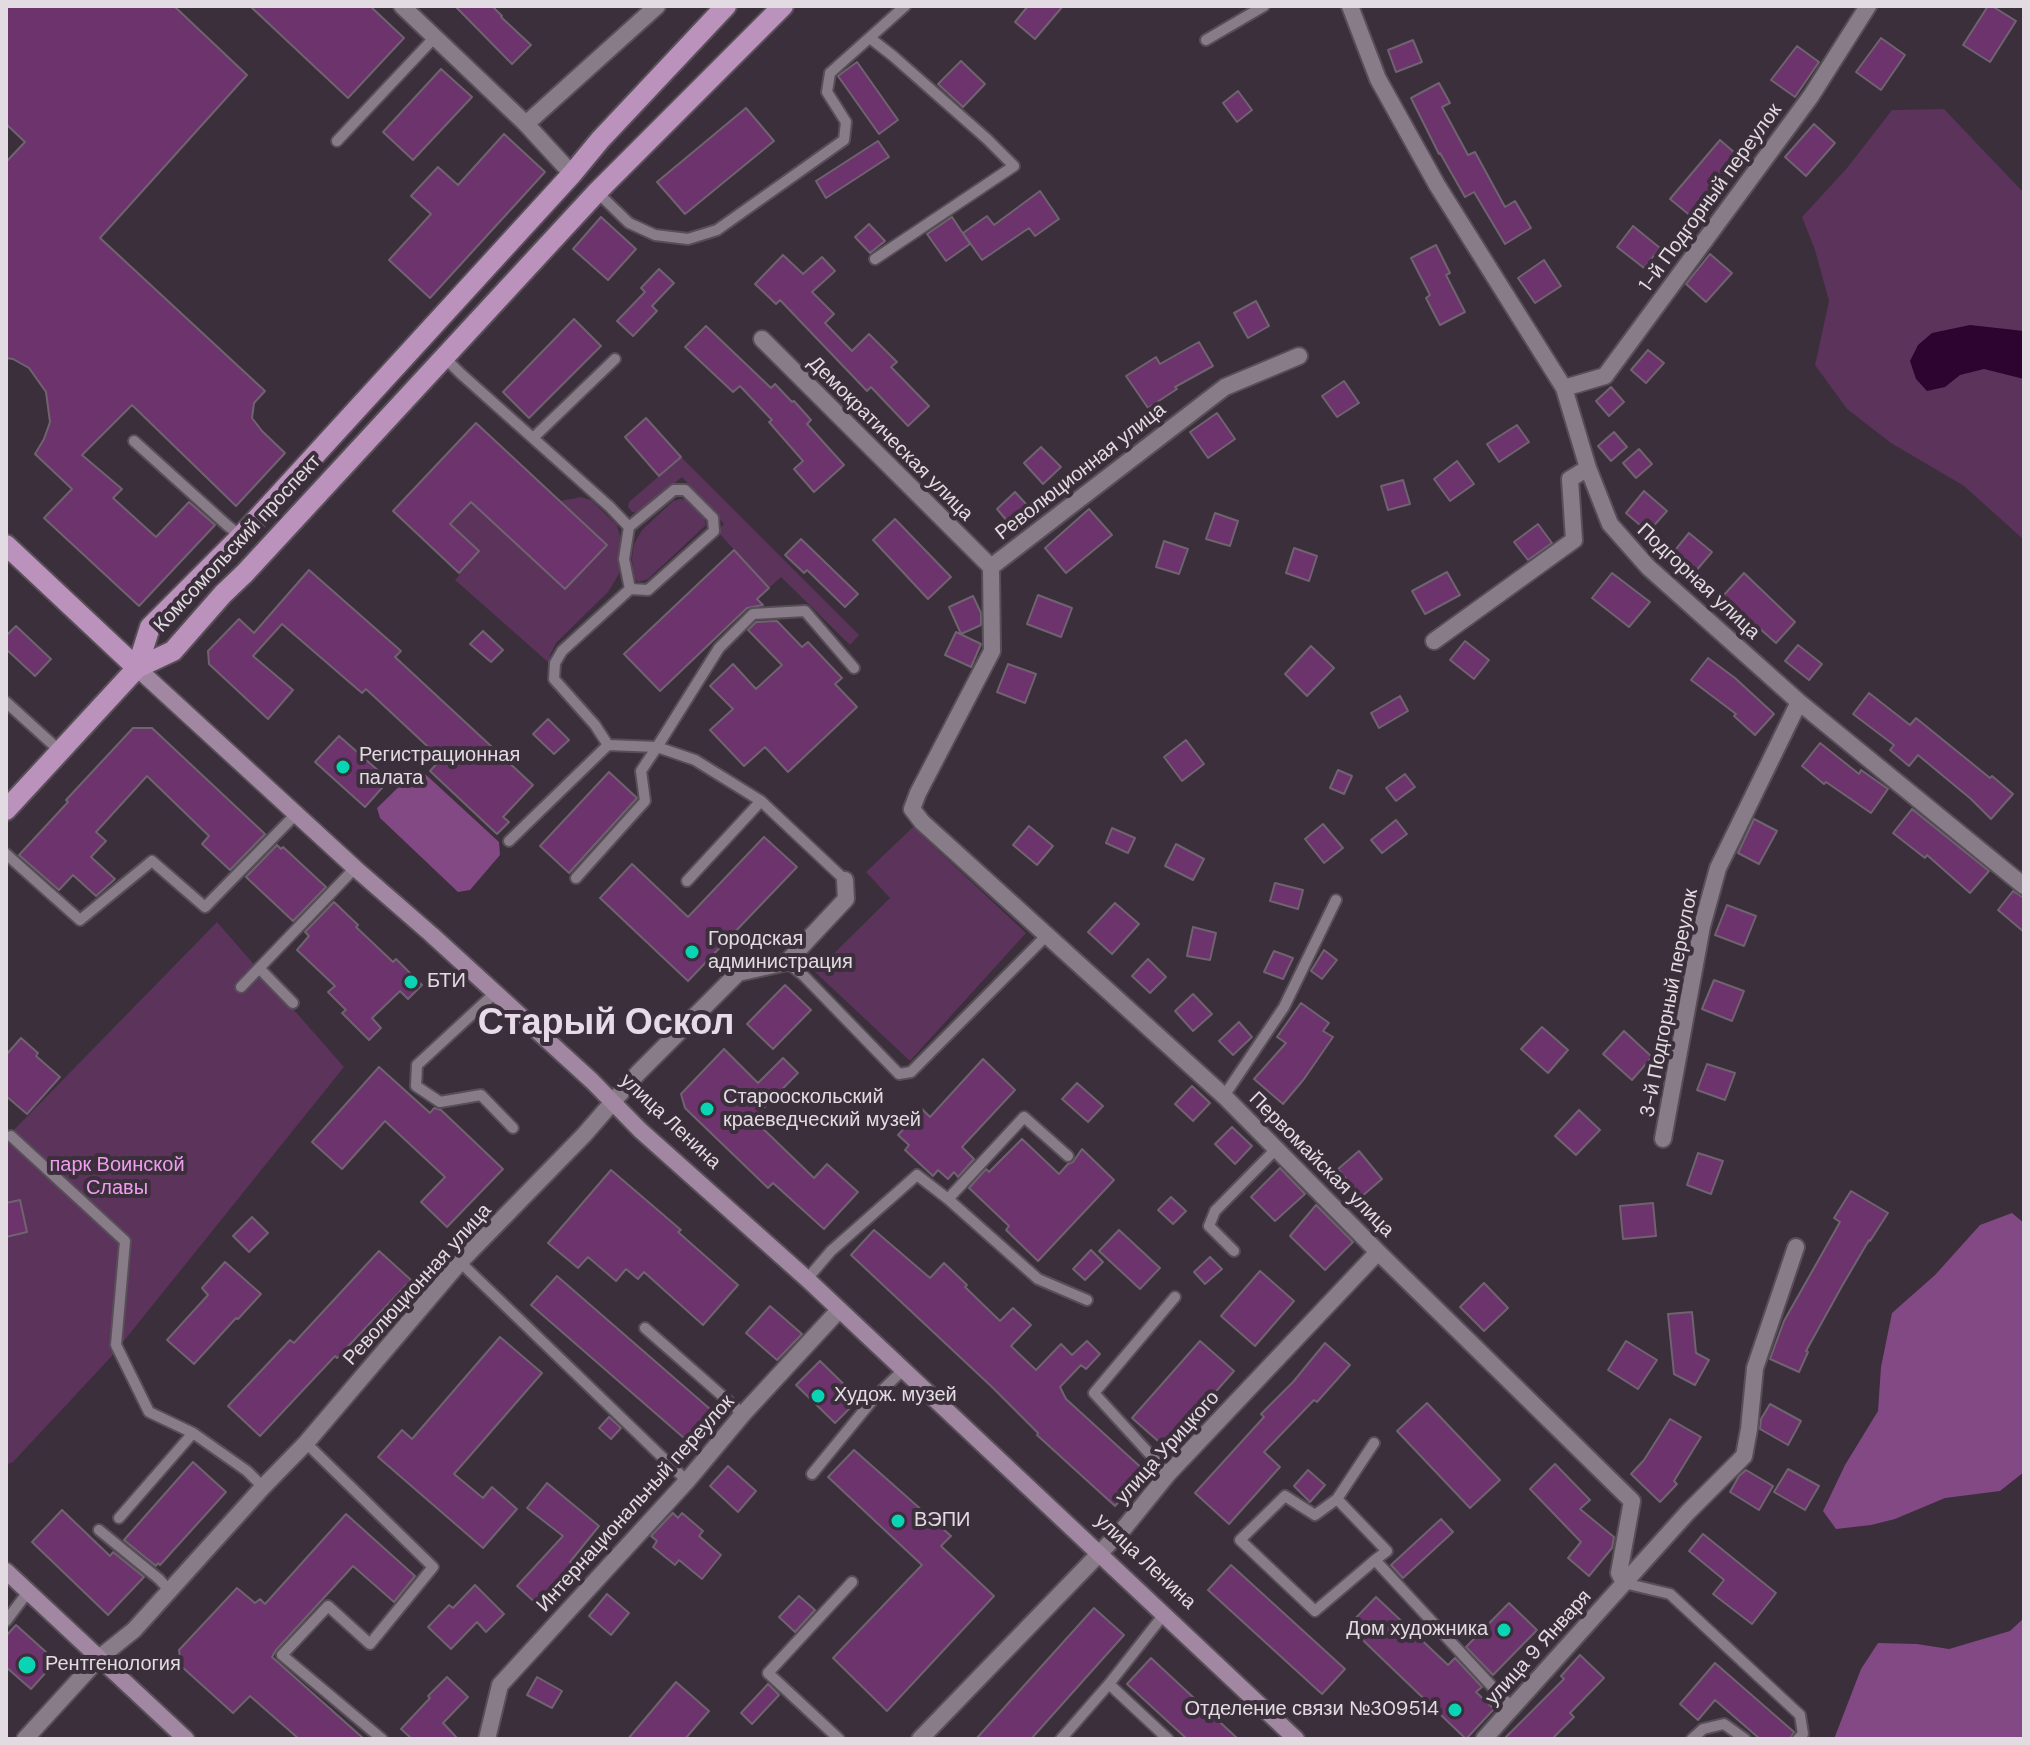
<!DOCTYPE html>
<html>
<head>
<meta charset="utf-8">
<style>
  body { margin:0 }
  #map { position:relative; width:2030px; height:1745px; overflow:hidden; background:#3a2f3a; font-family:"DM Sans",sans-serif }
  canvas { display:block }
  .frame { position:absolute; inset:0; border:8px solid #e2dbe1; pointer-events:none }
</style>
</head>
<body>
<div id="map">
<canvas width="2030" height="1745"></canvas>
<div class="frame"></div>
</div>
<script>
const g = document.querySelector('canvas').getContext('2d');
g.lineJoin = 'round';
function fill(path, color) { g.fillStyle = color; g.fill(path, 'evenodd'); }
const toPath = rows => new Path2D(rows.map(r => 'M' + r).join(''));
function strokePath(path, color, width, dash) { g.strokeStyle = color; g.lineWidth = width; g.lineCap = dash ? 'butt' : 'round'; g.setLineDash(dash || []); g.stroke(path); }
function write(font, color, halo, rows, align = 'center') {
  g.font = font + ' "DM Sans",sans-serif'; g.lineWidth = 8; g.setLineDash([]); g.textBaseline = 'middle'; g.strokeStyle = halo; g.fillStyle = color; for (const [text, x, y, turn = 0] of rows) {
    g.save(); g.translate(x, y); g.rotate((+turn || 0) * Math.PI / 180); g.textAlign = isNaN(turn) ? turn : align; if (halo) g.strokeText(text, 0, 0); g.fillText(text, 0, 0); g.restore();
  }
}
fill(toPath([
  [1944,109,2024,193,2024,540,1964,486,1891,443,1847,409,1815,365,1829,301,1815,250,1802,217,1847,168,1892,110],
  [681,457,859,635,850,645,781,577,769,588,717,531,724,524,682,477,638,513,632,512,628,507,629,502],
  [581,497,591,500,617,525,620,536,622,552,619,574,608,592,556,643,550,655,549,663,455,580,479,551,450,524,471,502,560,501],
  [680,499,687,500,704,517,706,525,648,579,638,582,633,577,632,557,634,544,642,530,673,501],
  [913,827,1026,933,910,1061,815,972,890,898,866,872],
  [217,922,344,1067,111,1357,13,1462,6,1465,6,1138]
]), '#5b335b');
fill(toPath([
  [415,771,423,772,499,842,500,855,470,890,458,892,380,818,377,808],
  [2012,1213,2024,1223,2024,1472,2000,1491,1945,1498,1895,1519,1871,1525,1836,1529,1823,1511,1845,1465,1878,1411,1881,1367,1892,1313,1935,1275,1980,1225],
  [2024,1618,2024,1739,1834,1739,1861,1669,1878,1643,1917,1644,1949,1649,2010,1631]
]), '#834984');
fill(toPath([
  [1970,325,2024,331,2024,379,1984,369,1960,375,1945,387,1927,391,1916,379,1910,361,1918,345,1932,333]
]), '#2d042f');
const building = toPath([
  [6,6,174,6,247,75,100,238,265,391,254,403,252,418,262,431,285,453,236,506,132,405,82,455,122,489,113,498,156,537,189,502,215,525,139,606,44,518,72,489,35,454,44,439,50,422,46,392,29,368,13,359,6,358,6,162,25,142,6,124,6,6],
  [250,6,370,6,404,38,348,98,250,6],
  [455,6,492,6,502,16,501,17,531,45,512,64,455,6],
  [1028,6,1063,6,1035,39,1015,22,1028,6],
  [1988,6,1992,6,2016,21,1990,62,1963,45,1988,6],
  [1881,38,1905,55,1881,90,1856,72,1881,38],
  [1413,40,1422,62,1396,72,1388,50,1413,40],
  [1797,46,1819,62,1795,97,1771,80,1797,46],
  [961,61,985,84,963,107,938,84,961,61],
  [857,62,898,120,879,134,838,76,857,62],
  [441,69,472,97,413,160,383,132,441,69],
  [1439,83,1450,103,1442,107,1468,155,1475,152,1505,207,1515,201,1531,228,1505,244,1474,192,1465,197,1440,153,1439,154,1411,98,1439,83],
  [1238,91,1252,110,1237,122,1223,103,1238,91],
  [746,108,774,141,685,214,657,182,746,108],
  [1814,124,1835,143,1806,176,1785,157,1814,124],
  [504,134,545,172,430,298,389,260,431,214,411,196,438,167,458,185,504,134],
  [1720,140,1743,160,1713,194,1718,198,1698,222,1670,199,1720,140],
  [878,141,889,157,826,198,816,181,878,141],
  [1040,191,1059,219,1035,236,1029,228,982,260,963,233,987,216,994,225,1040,191],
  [601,217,636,249,608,280,573,249,601,217],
  [952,217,970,244,946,261,927,234,952,217],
  [869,224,885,241,870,253,855,237,869,224],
  [1633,226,1660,248,1644,268,1617,247,1633,226],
  [1436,245,1450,273,1446,275,1465,312,1440,325,1426,298,1430,295,1411,258,1436,245],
  [1710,254,1732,273,1706,302,1686,284,1710,254],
  [783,255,803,274,822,257,835,271,812,292,834,314,825,323,852,351,869,334,897,362,891,367,929,406,908,426,871,387,867,391,780,300,776,304,755,284,783,255],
  [1544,260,1561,286,1535,303,1518,278,1544,260],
  [659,269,674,283,652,306,657,311,633,336,617,321,645,292,641,288,659,269],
  [1256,301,1269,326,1248,338,1234,313,1256,301],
  [574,319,601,346,529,418,503,392,574,319],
  [706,326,771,388,775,384,792,402,794,401,811,420,807,424,844,465,814,492,794,469,803,461,769,422,772,420,740,386,733,392,685,347,706,326],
  [1199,342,1213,366,1175,387,1177,389,1148,408,1126,376,1156,357,1160,364,1199,342],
  [1648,350,1664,363,1646,383,1631,370,1648,350],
  [1344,381,1359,403,1337,417,1322,396,1344,381],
  [1611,387,1624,402,1609,416,1596,401,1611,387],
  [1217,413,1235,439,1208,458,1190,432,1217,413],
  [646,418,681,457,659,476,625,437,646,418],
  [476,423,607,545,565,589,471,502,450,524,479,551,459,573,393,511,476,423],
  [1517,425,1529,442,1499,462,1487,444,1517,425],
  [1614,432,1627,447,1611,461,1598,446,1614,432],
  [1041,447,1061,467,1043,484,1024,463,1041,447],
  [1639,449,1652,464,1636,478,1623,463,1639,449],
  [1457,461,1474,484,1450,501,1434,479,1457,461],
  [1403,480,1410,504,1388,510,1381,486,1403,480],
  [1644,491,1667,511,1648,532,1626,513,1644,491],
  [1015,492,1027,505,1008,522,997,509,1015,492],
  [1089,509,1112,535,1066,573,1045,548,1089,509],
  [1215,513,1238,521,1230,546,1206,539,1215,513],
  [895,519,951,577,928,599,873,540,895,519],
  [1538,524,1552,543,1528,560,1514,542,1538,524],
  [1689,533,1712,552,1695,572,1672,554,1689,533],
  [801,539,858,594,845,607,807,570,804,573,785,555,801,539],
  [1164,541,1188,549,1179,574,1156,567,1164,541],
  [1294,548,1317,556,1309,581,1286,573,1294,548],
  [734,550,769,588,757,599,763,605,747,608,660,691,624,654,734,550],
  [309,570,401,651,395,657,533,785,503,817,509,822,497,834,430,771,441,759,366,689,362,693,282,624,253,656,293,690,268,719,209,664,208,651,239,619,254,633,309,570],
  [1447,572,1460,595,1425,614,1412,591,1447,572],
  [1612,573,1650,602,1629,627,1592,598,1612,573],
  [1744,573,1795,622,1776,643,1723,596,1744,573],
  [1038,595,1072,608,1061,637,1027,624,1038,595],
  [973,596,981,613,981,625,961,634,949,607,973,596],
  [777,621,802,647,808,642,842,678,835,684,857,707,788,772,765,747,744,766,710,730,733,709,710,686,733,664,756,689,782,665,748,630,756,622,777,621],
  [16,626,51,659,35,676,6,649,6,636,16,626],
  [483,631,503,650,491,662,470,644,483,631],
  [956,632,981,644,971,667,945,655,956,632],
  [1465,641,1489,660,1474,679,1450,660,1465,641],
  [1798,645,1822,664,1809,680,1785,661,1798,645],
  [1311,646,1334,668,1307,696,1285,674,1311,646],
  [1708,658,1735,678,1774,714,1755,735,1734,716,1736,714,1691,680,1708,658],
  [1008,664,1036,674,1025,703,997,692,1008,664],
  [1869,693,1910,725,1916,718,1990,778,1992,776,2013,794,1991,819,1971,799,1918,755,1909,766,1890,750,1894,745,1853,714,1869,693],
  [1400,696,1408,711,1379,728,1371,713,1400,696],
  [548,719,569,740,554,754,533,734,548,719],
  [133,728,152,728,265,834,230,870,202,844,209,836,147,776,96,832,106,841,91,857,115,879,96,896,73,875,59,890,19,855,68,802,66,800,133,728],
  [339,736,389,780,365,807,315,762,339,736],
  [1186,740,1204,764,1182,781,1164,757,1186,740],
  [1820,743,1859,774,1861,770,1888,789,1871,813,1826,782,1824,784,1802,766,1820,743],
  [1338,770,1352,776,1344,794,1330,788,1338,770],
  [609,772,637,798,569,873,540,846,609,772],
  [1405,774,1415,787,1396,801,1386,788,1405,774],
  [1912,809,1989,871,1970,893,1927,855,1925,858,1893,833,1912,809],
  [1754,819,1777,831,1759,864,1738,853,1754,819],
  [1396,820,1407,834,1382,853,1371,840,1396,820],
  [1323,824,1343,848,1324,863,1305,839,1323,824],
  [1029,826,1053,846,1037,865,1013,845,1029,826],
  [1112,828,1135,838,1128,853,1106,843,1112,828],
  [764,837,797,867,688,981,600,898,632,864,688,917,764,837],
  [1176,844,1204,859,1193,880,1165,866,1176,844],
  [277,845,281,849,283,847,326,887,293,921,246,877,277,845],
  [1275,883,1303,890,1298,909,1270,901,1275,883],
  [2013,891,2024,898,2024,932,1998,910,2013,891],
  [334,902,358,925,356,927,393,962,396,959,422,985,408,999,400,991,372,1018,381,1028,369,1040,342,1013,346,1010,328,992,335,986,297,950,309,936,305,932,334,902],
  [1115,903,1139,924,1112,954,1088,932,1115,903],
  [1727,905,1756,916,1744,946,1715,935,1727,905],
  [1193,927,1216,933,1210,960,1187,956,1193,927],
  [1324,950,1337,960,1322,979,1311,971,1324,950],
  [1274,951,1293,958,1283,979,1264,972,1274,951],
  [1148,959,1166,977,1150,993,1132,976,1148,959],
  [1714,980,1744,991,1732,1021,1702,1009,1714,980],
  [785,985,811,1010,773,1049,747,1024,785,985],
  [1193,994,1212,1014,1193,1031,1175,1011,1193,994],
  [1301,1003,1329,1023,1323,1031,1333,1037,1304,1079,1283,1104,1254,1079,1286,1043,1277,1037,1301,1003],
  [1239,1022,1252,1037,1233,1055,1219,1041,1239,1022],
  [1542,1027,1568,1050,1548,1073,1521,1049,1542,1027],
  [1624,1031,1652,1057,1632,1080,1603,1054,1624,1031],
  [21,1038,38,1053,36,1056,60,1077,27,1114,6,1096,6,1055,21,1038],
  [724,1049,758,1083,783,1058,798,1073,753,1119,814,1178,827,1164,858,1192,824,1229,773,1183,768,1188,685,1108,681,1094,724,1049],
  [983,1059,1015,1090,962,1147,974,1159,958,1177,954,1172,948,1179,938,1170,933,1176,905,1150,909,1145,898,1135,922,1109,930,1117,983,1059],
  [1707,1064,1735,1073,1725,1100,1697,1090,1707,1064],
  [379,1067,430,1113,434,1108,441,1110,503,1169,447,1227,421,1202,445,1177,385,1121,342,1169,312,1142,379,1067],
  [1077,1083,1103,1106,1088,1122,1062,1099,1077,1083],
  [1192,1086,1210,1103,1193,1121,1175,1104,1192,1086],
  [1579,1110,1600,1130,1576,1155,1555,1136,1579,1110],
  [1232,1127,1252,1146,1235,1164,1215,1144,1232,1127],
  [1022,1139,1059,1174,1068,1164,1073,1162,1082,1149,1114,1180,1038,1261,1006,1230,1009,1226,969,1188,986,1169,989,1172,1022,1139],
  [1359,1151,1382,1179,1361,1197,1338,1169,1359,1151],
  [1698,1153,1723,1161,1711,1194,1687,1185,1698,1153],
  [1280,1168,1305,1194,1275,1221,1251,1197,1280,1168],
  [611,1170,681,1230,678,1232,738,1285,703,1325,644,1272,638,1279,626,1269,616,1281,588,1257,578,1268,548,1243,611,1170],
  [1851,1191,1888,1213,1870,1241,1869,1240,1842,1286,1806,1351,1808,1352,1799,1372,1770,1359,1784,1321,1840,1222,1834,1218,1851,1191],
  [1171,1197,1186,1211,1173,1224,1158,1210,1171,1197],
  [20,1200,27,1232,6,1237,6,1203,20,1200],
  [1653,1203,1656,1236,1623,1239,1620,1206,1653,1203],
  [1316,1205,1353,1242,1325,1270,1290,1236,1316,1205],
  [252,1217,268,1233,249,1252,233,1236,252,1217],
  [874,1230,930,1278,944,1263,967,1285,965,1287,1000,1321,1013,1308,1031,1325,1011,1346,1036,1370,1061,1344,1072,1355,1087,1341,1100,1354,1086,1369,1081,1365,1060,1387,1066,1399,1146,1472,1115,1506,1037,1435,1038,1433,992,1387,851,1255,874,1230],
  [1119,1230,1160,1268,1140,1289,1099,1251,1119,1230],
  [1091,1250,1103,1262,1085,1280,1073,1269,1091,1250],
  [379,1251,411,1280,337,1358,335,1356,260,1436,228,1406,290,1340,294,1343,379,1251],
  [1210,1257,1222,1269,1205,1284,1194,1272,1210,1257],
  [225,1262,261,1294,238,1319,236,1318,194,1364,167,1340,208,1295,202,1288,225,1262],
  [1260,1271,1294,1301,1255,1346,1221,1316,1260,1271],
  [557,1276,718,1416,692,1445,531,1305,557,1276],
  [1484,1283,1508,1308,1484,1331,1460,1307,1484,1283],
  [770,1306,802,1334,777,1360,746,1333,770,1306],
  [1692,1312,1696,1353,1709,1360,1695,1385,1674,1374,1668,1314,1692,1312],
  [500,1337,542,1373,454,1474,483,1498,492,1487,517,1509,483,1548,378,1457,402,1430,412,1439,500,1337],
  [1200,1341,1234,1371,1166,1448,1132,1418,1200,1341],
  [1626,1341,1657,1360,1638,1389,1608,1370,1626,1341],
  [1325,1343,1350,1365,1317,1402,1314,1400,1264,1452,1280,1467,1229,1524,1195,1493,1264,1417,1261,1414,1293,1382,1325,1343],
  [820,1361,859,1399,835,1423,796,1385,820,1361],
  [1427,1403,1500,1480,1470,1508,1397,1431,1427,1403],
  [1770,1404,1801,1421,1788,1445,1760,1429,1761,1419,1770,1404],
  [609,1417,621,1428,611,1439,599,1428,609,1417],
  [1670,1419,1701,1437,1674,1481,1677,1484,1660,1502,1631,1474,1644,1460,1670,1419],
  [854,1450,951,1536,941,1546,994,1596,887,1711,833,1658,922,1565,828,1477,854,1450],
  [193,1462,226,1492,160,1565,158,1563,156,1566,124,1540,193,1462],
  [1555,1464,1590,1500,1580,1509,1614,1537,1612,1548,1589,1576,1568,1558,1581,1542,1530,1489,1555,1464],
  [728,1466,756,1491,738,1512,710,1486,728,1466],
  [1788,1469,1819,1486,1805,1510,1774,1492,1788,1469],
  [1308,1470,1325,1485,1310,1502,1294,1486,1308,1470],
  [1746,1470,1773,1486,1759,1510,1730,1492,1739,1476,1746,1470],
  [547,1483,599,1526,570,1562,576,1567,540,1607,517,1586,563,1536,527,1508,547,1483],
  [62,1510,110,1556,113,1552,144,1577,108,1615,32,1542,62,1510],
  [673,1513,678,1518,682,1513,703,1531,699,1536,721,1555,702,1579,679,1560,675,1565,653,1547,657,1541,651,1536,673,1513],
  [346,1514,415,1576,394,1602,353,1566,276,1650,272,1657,364,1739,299,1739,250,1696,233,1713,181,1666,179,1650,237,1588,255,1603,260,1599,265,1604,346,1514],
  [1441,1519,1453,1532,1403,1578,1391,1565,1441,1519],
  [1703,1534,1776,1593,1752,1624,1713,1594,1724,1580,1689,1551,1703,1534],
  [1231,1565,1345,1669,1322,1694,1208,1590,1231,1565],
  [475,1585,504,1614,486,1632,477,1622,451,1649,428,1627,449,1605,453,1608,475,1585],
  [607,1594,629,1613,611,1635,589,1616,607,1594],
  [799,1596,815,1610,795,1632,779,1617,799,1596],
  [1376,1597,1448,1665,1455,1658,1482,1687,1476,1692,1494,1709,1466,1739,1348,1626,1376,1597],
  [1509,1603,1537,1630,1493,1675,1466,1647,1509,1603],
  [1094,1608,1124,1635,1031,1739,976,1739,1094,1608],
  [16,1625,56,1661,31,1689,6,1667,6,1636,16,1625],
  [1580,1655,1604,1678,1570,1713,1574,1717,1552,1739,1504,1739,1564,1679,1561,1676,1580,1655],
  [1151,1658,1238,1739,1187,1739,1127,1684,1151,1658],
  [1715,1663,1794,1732,1790,1739,1760,1739,1715,1700,1698,1720,1680,1704,1715,1663],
  [447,1677,468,1697,443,1723,458,1739,412,1739,401,1729,430,1698,428,1696,447,1677],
  [537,1677,562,1691,552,1708,527,1695,537,1677],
  [676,1682,709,1711,685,1739,628,1739,676,1682],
  [768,1684,779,1695,752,1724,741,1713,768,1684]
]);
fill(building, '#6c336c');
strokePath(building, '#6f636f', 2);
const service = toPath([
  [870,38,893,56,987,139,1014,166,875,259],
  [1206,40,1264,6],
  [337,141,434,38],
  [597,192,629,223,655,235,688,239,717,230,844,140,846,122,827,92,830,73,905,6],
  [443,356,460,373,610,507,629,527,624,559,630,589,562,651,555,663,554,679,595,725,608,745],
  [533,438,615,359],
  [134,441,228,526,241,536],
  [629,527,674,490,685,490,713,518,714,531,648,590,630,589],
  [6,702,60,751],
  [509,841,608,745,657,747,641,771,645,801,576,878],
  [6,854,80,920,152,861,205,907,296,814],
  [845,880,761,801,695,760,657,747,719,648,753,614,805,611,854,668],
  [687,881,761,801],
  [787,962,803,975,899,1074,911,1072,1047,935],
  [259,968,293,1003],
  [241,987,355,868],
  [495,993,417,1065,416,1086,440,1102,481,1095,513,1128],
  [1224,1096,1284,1007,1336,900],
  [11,1136,125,1241,116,1345,149,1412,193,1433,247,1471,263,1487],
  [948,1199,1024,1117,1068,1156],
  [1234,1251,1209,1226,1215,1211,1276,1149],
  [460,1262,687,1481],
  [807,1279,831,1251,917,1175,948,1199,1038,1279,1087,1300],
  [645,1328,743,1414],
  [306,1443,433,1567,370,1644,328,1606,282,1655,382,1739],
  [1374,1443,1337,1499,1315,1515,1285,1496,1240,1540,1315,1611,1375,1560,1512,1708],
  [812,1474,875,1397,903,1370],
  [1168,1474,1094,1393,1175,1297],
  [1337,1499,1387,1551,1375,1560],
  [119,1518,193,1433],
  [99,1530,159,1579,169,1590],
  [1624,1583,1670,1594,1800,1715,1803,1734,1798,1739],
  [6,1621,28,1592],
  [1109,1684,1168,1739],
  [839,1739,768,1673,852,1582],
  [1061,1739,1109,1684,1165,1613],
  [1692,1739,1703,1729,1724,1724,1745,1739]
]);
const minor = toPath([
  [1350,6,1378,79,1437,185,1564,388,1588,468,1610,524,1648,567,1799,702,2024,886],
  [526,124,657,6],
  [762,339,991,567],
  [1299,356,1225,387,991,567,992,651,918,793,912,809,922,822,1224,1096,1378,1252,1632,1501,1619,1573,1624,1583],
  [1564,388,1605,376,1811,96,1868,6],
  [1434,641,1574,540,1570,479,1588,468],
  [1663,1139,1702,926,1718,868,1799,702],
  [25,1739,99,1658,134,1630,263,1487,306,1443,460,1262,584,1135,638,1073,738,973,787,962,846,899,845,880],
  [487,1739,500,1685,687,1481,743,1414,839,1310],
  [920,1739,1125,1527,1168,1474,1378,1252],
  [1484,1739,1688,1512,1744,1456,1749,1429,1755,1368,1796,1247]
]);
const tertiary = toPath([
  [402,6,526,124,572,174]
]);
const secondary = toPath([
  [137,668,355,868,432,935,592,1081,640,1130,807,1279,1296,1739],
  [6,1571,186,1739]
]);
const primary = toPath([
  [6,545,137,668],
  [137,668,150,627,241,536,572,174,600,140,726,6],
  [6,810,137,668,173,651,223,594,245,573,597,192,783,6]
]);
strokePath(service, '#574e57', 14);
strokePath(minor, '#574e57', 20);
strokePath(tertiary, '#574e57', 20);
strokePath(secondary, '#574e57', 20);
strokePath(primary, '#574e57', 24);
strokePath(service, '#897c89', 10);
strokePath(minor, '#897c89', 16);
strokePath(tertiary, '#897c89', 16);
strokePath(secondary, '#a287a2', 16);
strokePath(primary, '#bb92bb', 20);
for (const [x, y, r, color] of [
  [343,767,8,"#09d5b5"],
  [692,952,8,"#09d5b5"],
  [411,982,8,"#09d5b5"],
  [707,1109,8,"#09d5b5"],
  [818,1396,8,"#09d5b5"],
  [898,1521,8,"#09d5b5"],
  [1504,1630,8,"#09d5b5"],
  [27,1665,10,"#09d5b5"],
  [1455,1710,8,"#09d5b5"]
]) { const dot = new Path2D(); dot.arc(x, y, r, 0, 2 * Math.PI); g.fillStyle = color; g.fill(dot); strokePath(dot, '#3a2f3a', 3); }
write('20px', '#e2dbe1', '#3a2f3a', [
  ["1-й Подгорный переулок",1711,198,-54],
  ["Демократическая улица",890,439,45],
  ["Революционная улица",1081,472,-38],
  ["Комсомольский проспект",238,544,-47],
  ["Подгорная улица",1698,582,43],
  ["3-й Подгорный переулок",1670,1003,-79],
  ["улица Ленина",670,1122,43],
  ["Первомайская улица",1321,1165,45],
  ["Революционная улица",418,1285,-48],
  ["улица Урицкого",1168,1448,-48],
  ["Интернациональный переулок",636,1504,-48],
  ["улица Ленина",1145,1562,43],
  ["улица 9 Января",1539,1648,-48]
]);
write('20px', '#e2dbe1', '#3a2f3a', [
  ["Регистрационная",359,756],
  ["палата",359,779],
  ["Городская",708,940],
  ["администрация",708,963],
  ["БТИ",427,982],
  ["Старооскольский",723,1098],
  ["краеведческий музей",723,1121],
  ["Худож. музей",834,1396],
  ["ВЭПИ",914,1521],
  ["Дом художника",1488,1630,"right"],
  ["Рентгенология",45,1665],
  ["Отделение связи №309514",1439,1710,"right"]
], 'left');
write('20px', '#ef9def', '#3a2f3a', [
  ["парк Воинской",117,1166],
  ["Славы",117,1189]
]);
write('bold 36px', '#e8dae8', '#3a2f3a', [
  ["Старый Оскол",606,1025]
]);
</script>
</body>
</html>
